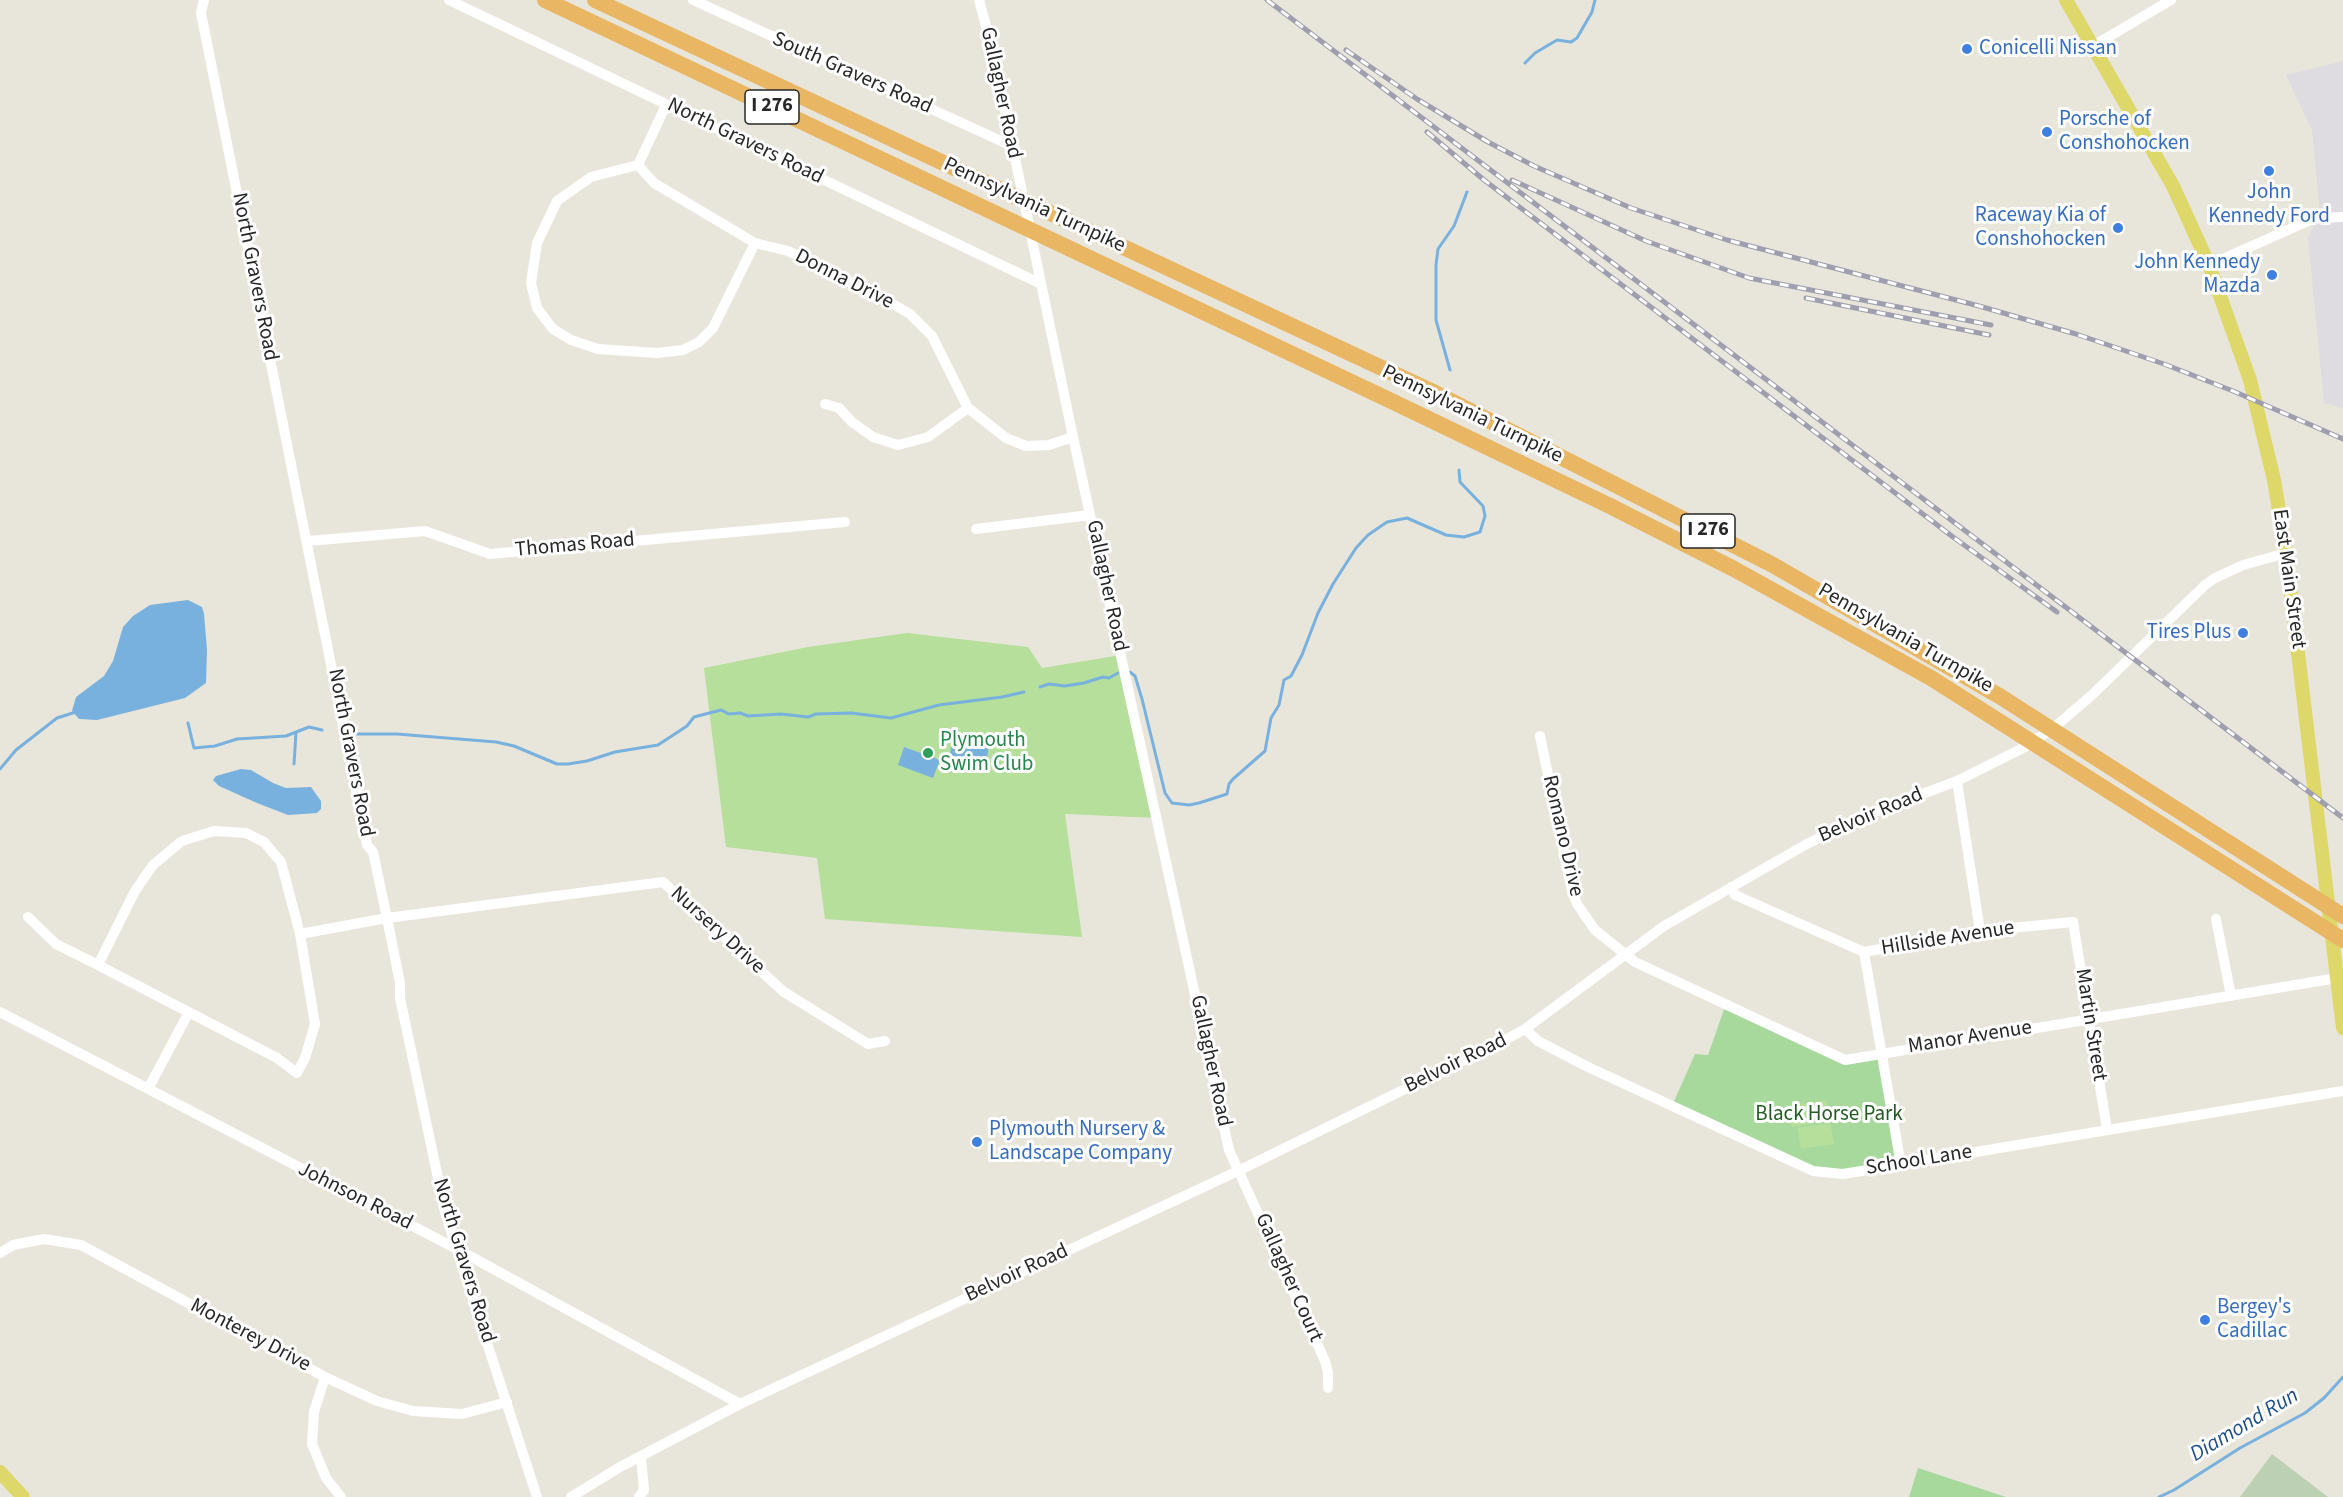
<!DOCTYPE html>
<html>
<head>
<meta charset="utf-8">
<style>
  body { margin:0 }
  canvas { display:block; background:#e8e5db }
</style>
</head>
<body>
<canvas width="2343" height="1497"></canvas>
<script>
const g = document.querySelector('canvas').getContext('2d');
g.lineJoin = 'round';
function fill(path, color) { g.fillStyle = color; g.fill(path, 'evenodd'); }
const toPath = rows => new Path2D(rows.map(r => 'M' + r).join(''));
function strokePath(path, color, width, dash) { g.strokeStyle = color; g.lineWidth = width; g.lineCap = dash ? 'butt' : 'round'; g.setLineDash(dash || []); g.stroke(path); }
function write(font, color, halo, rows, align = 'center') {
  g.font = font + ' "Source Sans 3",sans-serif'; g.lineWidth = 6; g.setLineDash([]); g.textBaseline = 'middle'; g.strokeStyle = halo; g.fillStyle = color; for (const [text, x, y, turn = 0] of rows) {
    g.save(); g.translate(x, y); g.rotate((+turn || 0) * Math.PI / 180); g.textAlign = isNaN(turn) ? turn : align; if (halo) g.strokeText(text, 0, 0); g.fillText(text, 0, 0); g.restore();
  }
}
fill(toPath([
  [2343,61,2343,408,2324,403,2308,238,2320,212,2312,130,2286,75]
]), '#dedbe1');
fill(toPath([
  [1726,1004,1844,1059,1881,1053,1901,1165,1813,1171,1672,1106,1695,1054,1708,1055],
  [1918,1468,2006,1497,1909,1497]
]), '#a7d99d');
fill(toPath([
  [2272,1454,2328,1497,2240,1497]
]), '#bcd0b4');
fill(toPath([
  [907,633,1028,647,1042,668,1121,655,1157,818,1065,814,1082,937,825,919,817,858,726,847,704,668,808,647],
  [1826,1100,1829,1120,1792,1127,1789,1106],
  [1830,1123,1834,1144,1801,1149,1797,1128]
]), '#b5df9a');
fill(toPath([
  [188,600,202,607,204,614,207,650,206,683,185,698,97,720,79,719,72,711,76,697,104,676,113,661,123,627,133,616,150,605],
  [952,737,989,741,987,761,950,757],
  [904,747,940,760,933,778,898,765],
  [241,769,251,770,273,783,286,788,311,787,321,801,321,809,317,813,288,815,257,803,219,786,213,780,216,776]
]), '#79b1de');
strokePath(toPath([
  [1525,63,1535,53,1557,40,1571,42,1577,38,1592,12,1595,0],
  [1450,370,1436,320,1436,265,1438,249,1454,226,1467,192],
  [1130,672,1135,676,1142,699,1165,793,1172,803,1189,805,1199,803,1227,794,1229,784,1233,779,1265,751,1271,718,1279,705,1284,680,1291,676,1302,655,1318,613,1333,584,1356,548,1368,535,1387,522,1407,518,1446,535,1464,537,1480,532,1485,516,1483,506,1460,482,1459,470],
  [1040,687,1049,684,1065,686,1084,683,1103,677,1109,678,1118,673],
  [188,723,194,748,215,746,237,739,286,736,309,727,322,730],
  [353,734,397,734,496,742,514,746,557,764,568,764,587,761,615,752,658,745,687,726,694,717,721,710,729,714,740,713,748,716,781,714,808,717,816,714,851,713,891,718,939,705,1002,697,1024,692],
  [294,764,296,733],
  [0,769,16,750,57,718,76,712],
  [2159,1497,2174,1490,2240,1448,2305,1413,2324,1398,2343,1377]
]), '#79b1de', 3);
strokePath(toPath([
  [204,0,201,13,367,845,373,852,387,918,400,983,400,998,446,1216,537,1497],
  [449,0,1041,284],
  [693,0,1012,146],
  [979,0,993,52,1073,437,1229,1150,1325,1361,1328,1372,1328,1388],
  [2093,46,2171,0],
  [666,105,638,165,654,183,755,243,788,251,884,299,910,314,932,336,968,408,1006,438,1026,446,1049,445,1073,437],
  [638,165,591,177,557,201,537,243,531,283,537,308,553,329,571,340,598,349,657,353,683,350,699,342,713,328,755,243],
  [2209,265,2315,218,2343,217],
  [825,404,839,408,852,422,873,437,898,445,928,437,968,408],
  [976,529,1090,515],
  [308,541,425,531,490,554,845,522],
  [1540,736,1572,891,1577,904,1595,930,1635,962,1845,1060,2337,978],
  [1957,781,1980,931],
  [1731,887,1735,895,1864,952,1980,931,2073,922,2107,1129],
  [28,917,56,944,98,965],
  [2216,919,2231,996],
  [300,934,315,1024,305,1058,297,1073,277,1058,98,965,135,891,153,865,182,841,214,831,246,833,264,842,281,862,300,934,387,918,663,882,784,992,868,1044,885,1041],
  [1864,952,1901,1165],
  [0,1012,457,1249,740,1404],
  [1525,1029,1538,1041,1588,1067,1813,1171,1843,1174,2343,1091],
  [148,1089,189,1012],
  [0,1253,13,1245,44,1239,81,1245,325,1377,377,1401,413,1411,462,1414,507,1402],
  [325,1377,314,1412,312,1444,326,1478,341,1497],
  [571,1497,620,1467,740,1404,1240,1170,1507,1039,1525,1029,1664,926,1805,845,1861,817,1957,781,2027,746,2057,725,2092,695,2205,585,2215,578,2243,565,2286,553],
  [639,1497,644,1490,641,1457]
]), '#fff', 10);
strokePath(toPath([
  [2066,0,2173,186,2209,265,2250,380,2274,480,2286,553,2343,1028],
  [0,1472,23,1497]
]), '#ded86a', 14);
strokePath(toPath([
  [545,0,1385,398,1608,505,1734,569,1931,678,2343,940],
  [595,0,1431,391,1773,565,2001,697,2343,916]
]), '#e9b664', 16);
const rail = toPath([
  [1267,0,2343,818],
  [1346,50,1417,99,1488,142,1534,166,1631,208,1727,240,1979,306,2076,334,2164,364,2233,391,2343,439],
  [1427,132,1484,180,1953,537,2057,612],
  [1512,180,1646,241,1749,278,1991,325],
  [1806,298,1989,335]
]);
strokePath(rail, '#9f9eaf', 5);
strokePath(rail, '#fff', 3, [9]);
for (const [x, y, r, color] of [
  [1967,49,6,"#3f7fe0"],
  [2047,132,6,"#3f7fe0"],
  [2269,171,6,"#3f7fe0"],
  [2118,228,6,"#3f7fe0"],
  [2272,275,6,"#3f7fe0"],
  [2243,633,6,"#3f7fe0"],
  [928,753,6,"#2e9e5b"],
  [977,1142,6,"#3f7fe0"],
  [2205,1320,6,"#3f7fe0"]
]) { const dot = new Path2D(); dot.arc(x, y, r, 0, 2 * Math.PI); g.fillStyle = color; g.fill(dot); strokePath(dot, '#fff', 2); }
for (const [x, y, w] of [
  [772,107,54],
  [1708,531,54]
]) { const box = new Path2D(); box.roundRect(x - w / 2, y - 17, w, 34, 4.5); g.fillStyle = '#fff'; g.fill(box); strokePath(box, '#272727', 1.5); }
write('bold 20px', '#272727', null, [
  ["I 276",772,107],
  ["I 276",1708,531]
]);
write('21px', '#366cbe', '#fff', [
  ["Conicelli Nissan",1979,49],
  ["Porsche of",2059,120],
  ["Conshohocken",2059,144],
  ["John",2269,193,"center"],
  ["Kennedy Ford",2269,217,"center"],
  ["Raceway Kia of",2106,216,"right"],
  ["Conshohocken",2106,240,"right"],
  ["John Kennedy",2260,263,"right"],
  ["Mazda",2260,287,"right"],
  ["Tires Plus",2231,633,"right"],
  ["Plymouth Nursery &",989,1130],
  ["Landscape Company",989,1154],
  ["Bergey's",2217,1308],
  ["Cadillac",2217,1332]
], 'left');
write('21px', '#272727', '#fff', [
  ["South Gravers Road",852,74,24],
  ["Gallagher Road",1000,93,78],
  ["North Gravers Road",745,142,26],
  ["Pennsylvania Turnpike",1034,206,25],
  ["North Gravers Road",254,277,79],
  ["Donna Drive",844,280,27],
  ["Pennsylvania Turnpike",1472,415,26],
  ["Thomas Road",575,546,-5],
  ["East Main Street",2288,579,82],
  ["Gallagher Road",1106,586,78],
  ["Pennsylvania Turnpike",1905,639,30],
  ["North Gravers Road",350,753,79],
  ["Belvoir Road",1871,816,-23],
  ["Romano Drive",1562,836,77],
  ["Nursery Drive",717,931,42],
  ["Hillside Avenue",1948,939,-9],
  ["Martin Street",2090,1025,81],
  ["Manor Avenue",1970,1038,-9],
  ["Gallagher Road",1210,1061,78],
  ["Belvoir Road",1456,1064,-26],
  ["School Lane",1919,1161,-9],
  ["Johnson Road",355,1197,27],
  ["North Gravers Road",463,1261,73],
  ["Belvoir Road",1017,1274,-25],
  ["Gallagher Court",1288,1278,66],
  ["Monterey Drive",250,1336,28]
]);
write('21px', '#27864d', '#fff', [
  ["Plymouth",940,741],
  ["Swim Club",940,765]
], 'left');
write('21px', '#235a22', '#fff', [
  ["Black Horse Park",1829,1115]
]);
write('italic 22px', '#1d4f86', '#fff', [
  ["Diamond Run",2245,1426,-31]
]);
</script>
</body>
</html>
